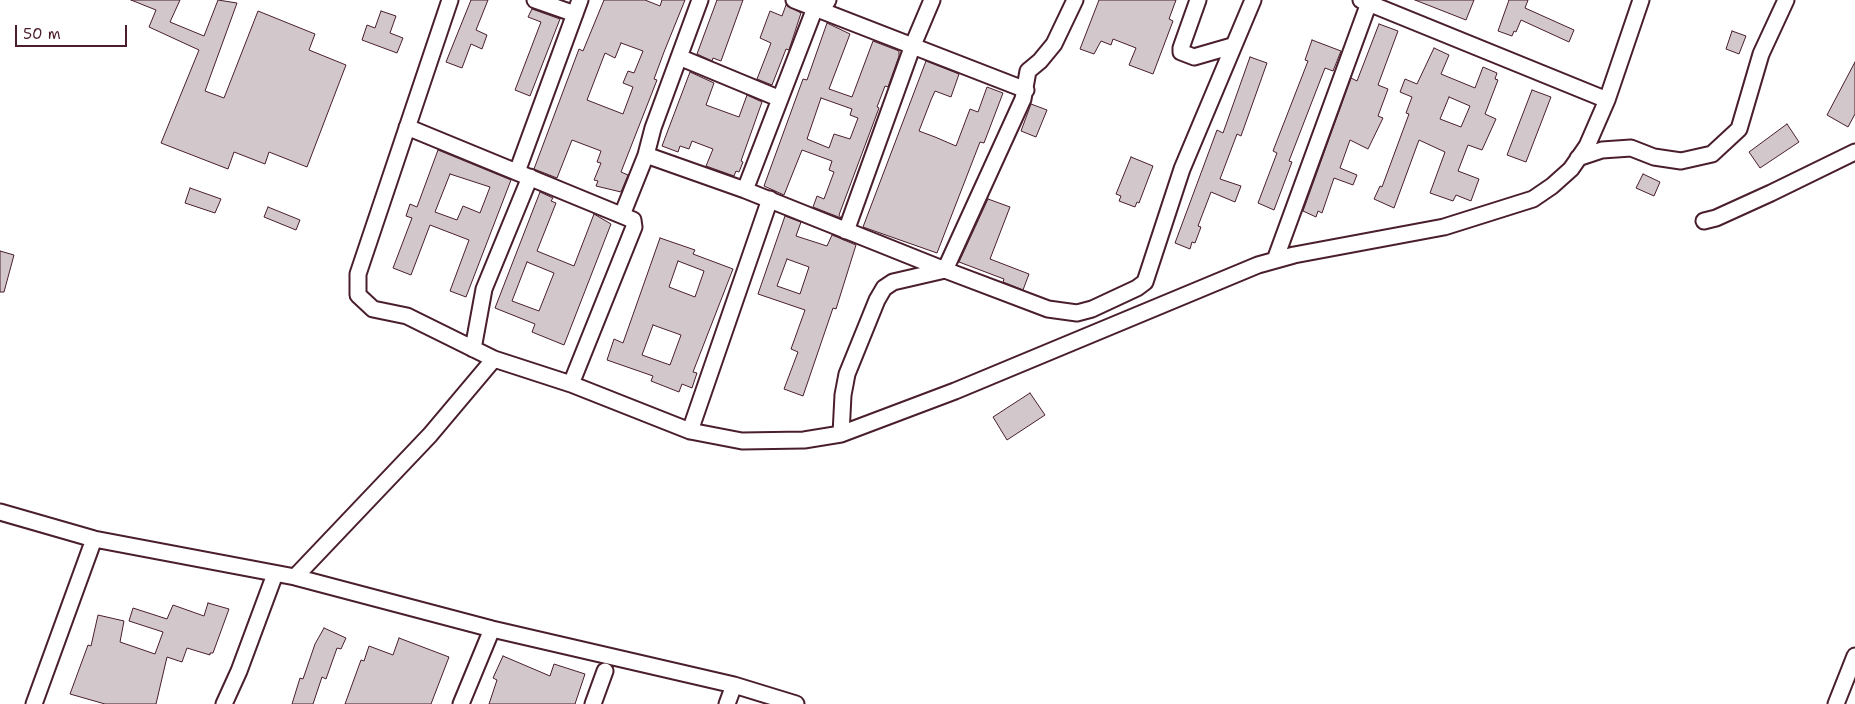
<!DOCTYPE html>
<html>
<head>
<meta charset="utf-8">
<style>
  body { margin:0 }
  #map { position:relative; width:1855px; height:704px; overflow:hidden; background:#fff; font-family:"Shantell Sans",sans-serif }
  canvas { display:block }
  .scale { position:absolute; left:15px; top:25px; width:112px; height:22px; box-sizing:border-box; border:2px solid #4a1f2b; border-top:0; padding-left:6px; font-size:15px; line-height:18px; white-space:nowrap; color:#4a1f2b; -webkit-text-stroke:4px #fff; paint-order:stroke }
</style>
</head>
<body>
<div id="map">
<canvas width="1855" height="704"></canvas>
<div class="scale">50 m</div>
</div>
<script>
const g = document.querySelector('canvas').getContext('2d');
g.lineJoin = 'round';
function fill(path, color) { g.fillStyle = color; g.fill(path, 'evenodd'); }
const toPath = rows => new Path2D(rows.map(r => 'M' + r).join(''));
function strokePath(path, color, width, dash) { g.strokeStyle = color; g.lineWidth = width; g.lineCap = dash ? 'butt' : 'round'; g.setLineDash(dash || []); g.stroke(path); }
const building = toPath([
  [131,0,180,0,170,22,204,36,218,0,237,3,205,91,224,98,258,11,315,34,309,50,346,65,307,167,269,152,265,164,234,152,228,169,161,143,199,50,149,27,156,10,131,0],
  [471,0,488,0,476,30,487,35,482,49,471,44,462,68,446,62,471,0],
  [604,0,645,0,660,6,662,0,685,0,664,52,654,79,657,80,621,172,628,175,621,192,596,186,598,181,594,180,601,163,597,162,601,151,572,140,557,178,534,169,579,49,583,51,604,0],
  [621,43,643,51,634,73,628,71,623,83,633,87,623,114,587,100,605,53,615,58,621,43],
  [717,0,743,0,721,61,713,58,712,61,697,54,717,0],
  [1099,0,1176,0,1169,19,1173,21,1153,74,1129,65,1136,48,1113,39,1111,45,1101,41,1094,54,1080,49,1099,0],
  [1415,0,1474,0,1466,20,1415,0],
  [1509,0,1528,0,1525,8,1574,30,1569,42,1521,20,1516,32,1514,31,1512,36,1498,31,1509,0],
  [786,5,801,13,789,50,786,49,772,85,757,79,771,43,760,38,770,11,782,16,786,5],
  [532,9,560,19,530,96,515,90,541,22,528,17,532,9],
  [381,11,396,16,390,33,403,38,397,53,362,40,367,25,375,28,381,11],
  [827,23,850,34,829,89,852,97,873,41,899,51,899,56,888,87,885,86,877,107,879,108,839,215,841,218,813,207,817,196,824,199,834,172,829,170,832,161,802,150,784,195,764,186,803,79,807,80,827,23],
  [821,98,852,109,850,115,858,118,850,139,834,134,829,148,807,139,821,98],
  [1379,24,1398,31,1378,85,1388,89,1378,116,1383,118,1368,149,1350,140,1340,168,1357,175,1353,185,1334,178,1322,213,1318,211,1316,217,1303,211,1351,78,1357,81,1379,24],
  [1732,31,1746,36,1739,54,1726,49,1732,31],
  [1312,40,1341,51,1333,71,1325,68,1289,161,1292,162,1274,210,1258,203,1277,153,1273,151,1308,61,1305,60,1312,40],
  [1434,48,1449,55,1441,74,1475,88,1483,67,1497,73,1495,79,1498,80,1485,114,1496,119,1482,150,1468,145,1458,171,1479,179,1471,201,1456,195,1453,201,1430,193,1445,152,1419,140,1394,208,1374,199,1380,186,1382,187,1409,114,1406,113,1412,97,1400,92,1405,79,1417,84,1434,48],
  [1449,97,1470,106,1461,127,1440,119,1449,97],
  [1250,57,1267,63,1241,136,1237,134,1220,179,1241,186,1235,202,1211,192,1198,226,1201,227,1195,243,1192,242,1190,249,1175,243,1217,130,1223,133,1250,57],
  [926,61,959,74,951,97,935,91,931,100,919,131,935,137,956,146,970,109,978,112,987,87,1003,93,984,143,980,142,937,253,863,227,926,61],
  [1855,62,1855,114,1848,127,1827,115,1855,62],
  [690,72,714,83,706,105,739,117,747,95,762,102,741,161,743,162,739,172,736,171,734,176,706,166,713,149,692,141,689,149,680,146,678,152,662,146,690,72],
  [1532,90,1551,97,1526,162,1507,155,1532,90],
  [1031,104,1047,110,1036,137,1021,131,1031,104],
  [1787,124,1799,142,1760,168,1749,152,1787,124],
  [438,150,511,180,466,297,450,291,469,240,430,225,411,275,393,268,412,218,406,216,410,204,417,207,438,150],
  [450,174,490,187,480,213,463,206,457,220,435,212,450,174],
  [1131,157,1153,166,1139,203,1137,202,1135,207,1119,201,1121,196,1116,194,1131,157],
  [1643,174,1660,182,1654,196,1636,188,1643,174],
  [190,188,221,199,215,213,185,203,190,188],
  [540,192,553,198,551,201,556,203,537,251,574,266,594,214,611,224,564,345,532,332,535,324,495,308,540,192],
  [527,262,554,273,539,311,512,301,527,262],
  [988,199,1010,207,990,259,1029,274,1023,290,1003,282,1004,279,959,262,988,199],
  [268,207,300,220,296,230,264,217,268,207],
  [785,216,801,222,796,236,827,246,832,235,856,245,836,309,833,308,803,396,784,389,798,352,791,349,805,310,758,294,785,216],
  [787,259,809,267,800,294,777,286,787,259],
  [660,238,695,250,693,254,733,269,693,372,697,373,692,388,682,384,679,392,651,381,653,376,607,360,614,339,623,343,660,238],
  [678,261,704,271,695,297,669,287,678,261],
  [653,325,681,335,670,365,642,355,653,325],
  [0,251,14,255,4,292,0,292,0,251],
  [1030,393,1045,415,1007,440,993,417,1030,393],
  [208,603,229,609,213,653,210,653,210,655,187,648,182,662,167,657,156,704,105,704,70,694,88,645,91,646,98,615,124,621,120,642,155,654,163,632,129,621,133,608,167,619,173,605,204,616,208,603],
  [324,628,346,638,341,649,337,648,326,679,322,677,313,704,292,704,300,678,303,679,315,644,324,628],
  [399,638,449,657,431,704,345,704,361,660,364,661,369,646,393,655,399,638],
  [503,656,550,676,554,664,585,674,575,704,489,704,497,680,493,678,503,656]
]);
fill(building, '#d2c7cb');
strokePath(building, '#4a1f2b', 1);
const minor = toPath([
  [450,0,358,274,358,295,373,309,407,316,494,359,571,384,690,431,742,441,804,440,841,434,955,391,1258,265,1294,255,1444,227,1533,199,1552,186,1571,169,1587,146,1607,100,1641,0],
  [535,0,575,14],
  [794,0,1026,90],
  [1198,0,1181,48,1181,52,1194,57,1232,46],
  [1361,0,1607,100],
  [679,57,778,98],
  [407,127,633,220,634,227,571,384],
  [646,155,745,190,945,270,1048,309,1077,313,1092,309,1137,288,1145,282,1182,169,1253,0],
  [1578,158,1602,150,1631,148,1654,157,1681,161,1712,154,1739,129,1761,54,1786,0],
  [517,172,580,0],
  [745,190,815,8,825,5,828,0],
  [622,215,646,155,653,128,700,0],
  [1704,221,1716,218,1771,193,1855,152],
  [846,231,913,45,932,0],
  [1275,260,1370,0],
  [473,349,484,289,530,177],
  [690,431,770,199],
  [841,434,843,395,847,374,877,300,884,288,893,282,945,270,1023,99,1028,71,1040,61,1054,44,1075,0],
  [0,512,94,539,295,577,492,629,734,685,796,704],
  [295,577,430,435,494,359],
  [34,704,94,539],
  [224,704,239,671,275,574],
  [461,704,492,629],
  [593,704,605,671],
  [727,704,734,685],
  [1836,704,1855,656]
]);
strokePath(minor, '#4a1f2b', 19);
strokePath(minor, '#fff', 15);
</script>
</body>
</html>
